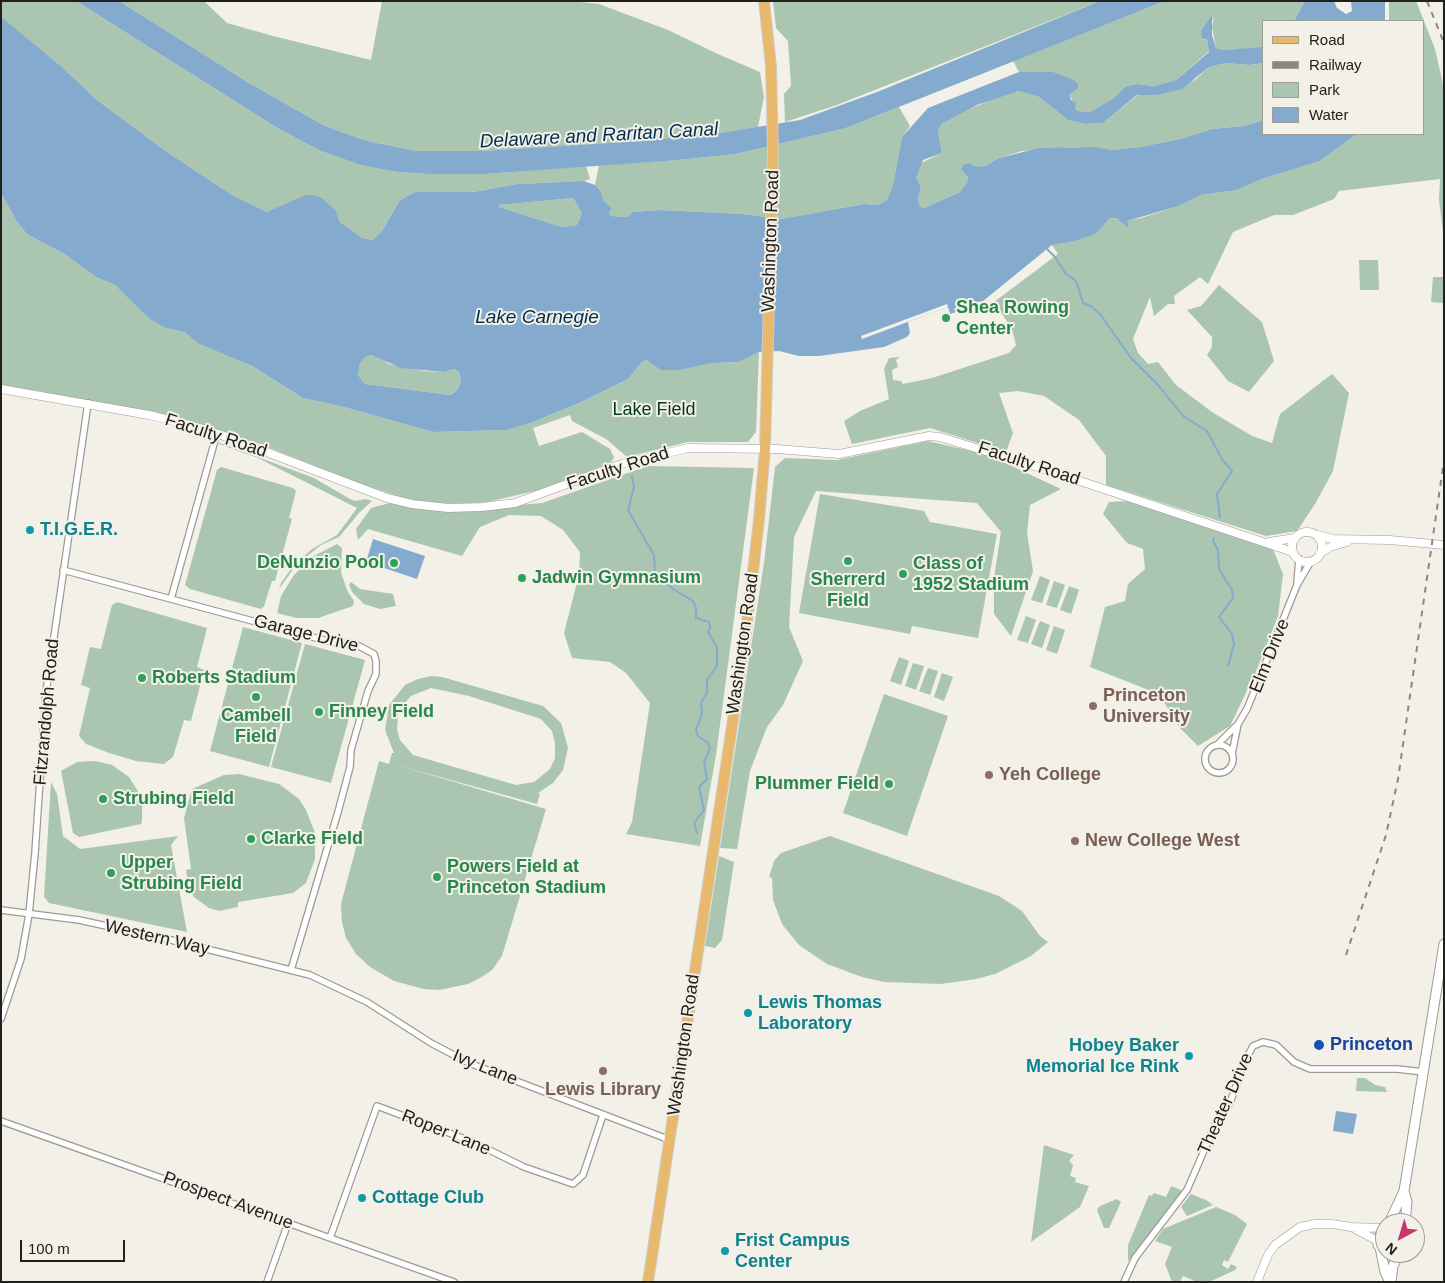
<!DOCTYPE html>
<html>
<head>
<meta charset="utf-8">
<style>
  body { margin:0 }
  #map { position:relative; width:1445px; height:1283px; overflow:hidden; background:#f2f0e7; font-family:Helvetica,sans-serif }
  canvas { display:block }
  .frame { position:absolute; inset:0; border:2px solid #21201d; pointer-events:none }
  .legend { position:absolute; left:1262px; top:20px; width:162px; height:115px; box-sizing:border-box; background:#f2f0e7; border:1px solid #9e9d96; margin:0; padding:6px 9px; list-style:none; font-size:15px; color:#21201d }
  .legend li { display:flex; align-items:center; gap:10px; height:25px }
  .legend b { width:25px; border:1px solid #9e9d96 }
  .north { position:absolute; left:1375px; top:1213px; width:50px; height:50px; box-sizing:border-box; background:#f2f0e7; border:1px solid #9e9d96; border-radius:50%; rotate:219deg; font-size:14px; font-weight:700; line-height:20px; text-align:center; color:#21201d }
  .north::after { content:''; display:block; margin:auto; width:18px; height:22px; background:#c3376b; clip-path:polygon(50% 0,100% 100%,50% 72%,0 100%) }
  .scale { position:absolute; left:20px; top:1240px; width:105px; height:22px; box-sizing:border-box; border:2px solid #21201d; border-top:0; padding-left:6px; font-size:15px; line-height:18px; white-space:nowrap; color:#21201d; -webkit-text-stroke:4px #f2f0e7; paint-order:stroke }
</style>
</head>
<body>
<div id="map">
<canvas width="1445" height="1283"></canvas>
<div class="frame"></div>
<ul class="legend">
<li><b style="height:6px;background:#e8b96c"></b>Road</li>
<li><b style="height:6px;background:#898882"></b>Railway</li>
<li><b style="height:14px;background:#aac6b1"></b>Park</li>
<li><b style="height:14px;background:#84aace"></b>Water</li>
</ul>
<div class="north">N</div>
<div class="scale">100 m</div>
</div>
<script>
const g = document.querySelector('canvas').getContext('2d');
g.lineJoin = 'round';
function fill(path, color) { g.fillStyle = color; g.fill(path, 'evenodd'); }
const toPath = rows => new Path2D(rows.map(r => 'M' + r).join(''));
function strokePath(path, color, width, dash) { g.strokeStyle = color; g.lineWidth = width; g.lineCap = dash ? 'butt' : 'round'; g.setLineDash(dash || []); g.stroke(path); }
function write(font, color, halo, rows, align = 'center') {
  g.font = font + ' Helvetica,sans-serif'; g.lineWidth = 4; g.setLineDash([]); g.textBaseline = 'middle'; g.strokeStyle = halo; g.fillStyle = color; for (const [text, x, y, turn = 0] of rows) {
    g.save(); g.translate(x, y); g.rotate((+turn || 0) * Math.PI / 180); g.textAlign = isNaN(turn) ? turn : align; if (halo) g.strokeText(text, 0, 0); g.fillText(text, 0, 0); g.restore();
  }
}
fill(toPath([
  [1,1,76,1,279,129,321,151,360,165,397,172,429,174,485,174,586,166,590,179,584,181,518,184,473,192,415,192,400,200,382,231,373,240,362,238,340,222,336,211,276,210,267,212,232,195,167,152,97,100,62,67,6,22,1,17],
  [119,1,204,1,227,23,273,36,371,60,382,1,570,1,599,4,668,30,720,55,760,72,764,97,758,127,726,132,642,141,481,151,417,151,367,141,325,126,249,83],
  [773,1,1100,1,837,105,785,122,784,94,791,86,788,41,776,28],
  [1165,1,1305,1,1294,21,1264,21,1264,47,1262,48,1224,50,1216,48,1212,27,1214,17,1203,39,1207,40,1209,51,1176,80,1154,86,1138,84,1126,86,1114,98,1090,112,1078,111,1075,108,1070,94,1073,90,1053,72,1019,72,1013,61],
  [1389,1,1416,1,1435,49,1444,88,1444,241,1439,200,1440,179,1339,191,1334,199,1293,215,1274,215,1233,232,1208,284,1200,277,1174,296,1175,304,1168,304,1154,316,1150,297,1133,339,1138,353,1148,364,1158,362,1176,385,1212,412,1252,436,1272,443,1280,414,1332,374,1349,393,1333,471,1315,504,1297,531,1266,536,1106,485,1106,456,1079,420,1044,396,1018,391,999,393,1013,433,1006,452,930,428,852,444,844,421,860,411,889,399,884,369,889,358,900,357,896,360,898,367,892,370,893,380,901,381,903,384,932,378,1009,353,1016,345,1012,329,994,302,1058,254,1052,245,1072,242,1098,232,1110,218,1126,221,1141,218,1179,206,1201,195,1237,190,1262,179,1320,161,1357,134,1424,134,1424,21,1389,21],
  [1226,63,1249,65,1264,63,1264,120,1244,126,1212,129,1180,139,1140,147,1112,150,1074,147,1022,151,999,158,985,166,961,170,968,177,967,184,960,192,924,208,920,207,918,199,921,186,916,178,921,163,942,153,938,132,941,123,953,116,1012,91,1018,91,1039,97,1068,120,1085,124,1103,123,1138,95,1157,95,1195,80,1209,67],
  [899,107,910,126,902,137,893,185,887,200,878,205,864,204,781,219,743,214,659,210,632,212,628,217,611,216,609,213,612,208,604,201,595,185,599,165,679,160,736,154,846,128],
  [1,193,17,222,27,234,66,255,96,277,115,285,166,328,184,332,199,344,252,366,303,398,344,407,433,432,505,430,528,424,577,404,628,379,642,362,647,360,680,370,713,363,739,362,759,352,756,432,748,442,688,442,627,457,606,439,572,421,570,415,533,428,539,446,582,432,610,449,614,457,611,463,539,490,487,502,464,504,419,503,364,485,252,441,186,421,150,411,1,385],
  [573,198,582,213,577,225,571,226,562,227,499,207,499,205],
  [1359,260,1378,260,1379,290,1360,290],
  [1433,277,1444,277,1444,303,1431,302],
  [1219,285,1262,322,1274,361,1249,392,1228,381,1207,355,1212,347,1212,337,1187,310,1201,306],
  [372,355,380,357,389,364,424,371,444,372,454,369,459,372,461,382,457,390,451,395,365,384,358,375,360,362,365,357],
  [928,441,988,455,1061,489,1030,505,1027,533,1033,571,1011,636,994,614,994,578,1001,532,977,503,816,491,794,537,789,627,803,661,783,705,767,727,750,771,737,849,720,848,764,563,775,467,785,458,837,460],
  [220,443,314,478,350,499,355,501,366,499,372,501,359,513,339,537,321,545,297,564,279,589,276,600,281,583,293,566,312,549,337,535,357,508,258,458,219,444],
  [648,466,754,468,716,755,700,846,626,834,632,822,650,703,626,673,610,662,572,658,564,633,579,575,580,552,563,530,541,516,509,515,480,527,462,556,368,529,358,540,356,529,371,508,390,503,444,511,542,503],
  [221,467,293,488,296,491,289,518,292,519,275,581,272,581,264,606,261,609,190,589,185,585,217,470],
  [820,494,924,511,930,522,997,534,978,638,912,626,910,634,799,613],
  [1130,501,1273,549,1283,574,1278,616,1255,674,1230,726,1198,746,1180,728,1159,694,1090,667,1105,607,1125,601,1128,584,1145,569,1143,549,1127,543,1103,514,1109,502],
  [337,544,342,548,341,573,348,592,354,601,353,606,318,618,296,618,277,613,281,596,294,575,314,556],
  [1040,576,1050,580,1042,603,1031,600],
  [1054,581,1065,585,1057,608,1046,605],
  [351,582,360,589,393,594,396,606,380,609,364,604,352,592,349,585],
  [1069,586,1079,590,1071,614,1060,610],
  [117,602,207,628,197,667,204,670,191,721,184,720,173,757,164,764,136,761,109,753,86,744,79,736,90,688,81,685,90,647,101,649,112,605],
  [1026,616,1036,620,1028,643,1017,640],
  [1040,621,1050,625,1042,648,1031,644],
  [1054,626,1065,630,1057,654,1046,650],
  [243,627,302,643,269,767,210,751],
  [305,644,365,660,331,783,271,767],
  [899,657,909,661,901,685,890,681],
  [913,663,924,666,916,690,905,686],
  [928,668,938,671,930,695,919,691],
  [942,673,953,677,944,701,934,697],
  [431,676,442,677,543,706,561,723,568,748,563,770,553,783,538,793,540,794,537,804,397,765,546,809,502,956,492,970,480,978,468,984,439,990,424,989,394,981,370,967,356,954,346,938,342,922,341,904,379,761,389,764,392,753,394,753,385,730,389,705,405,685,418,679],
  [431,688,469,696,541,719,552,731,555,743,555,758,550,769,534,782,516,785,413,755,400,740,397,729,398,716,402,706,411,696],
  [884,694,948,716,907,836,843,813],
  [95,761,112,765,129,777,139,793,142,803,142,821,141,824,79,837,73,833,61,771,77,762],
  [239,774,279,784,299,799,306,810,315,833,315,859,306,883,293,893,238,902,238,907,219,911,209,908,194,897,189,890,186,870,191,869,184,818,192,789,224,775],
  [51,782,57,794,63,836,80,849,178,836,171,845,187,932,49,903,44,897],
  [830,836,999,896,1022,911,1040,936,1048,942,1031,956,995,974,976,979,941,984,884,982,862,977,827,964,799,945,782,924,773,900,772,878,769,877,774,861,781,853],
  [719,856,734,862,722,940,715,948,705,946],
  [1357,1078,1365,1078,1375,1085,1385,1087,1387,1092,1356,1091],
  [1044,1145,1074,1155,1069,1161,1073,1165,1070,1176,1076,1178,1075,1182,1089,1186,1080,1207,1031,1242],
  [1171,1186,1183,1191,1128,1261,1128,1245,1149,1195,1152,1196,1154,1193,1166,1197],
  [1191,1194,1206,1200,1213,1205,1187,1216,1181,1207],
  [1117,1199,1121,1202,1109,1228,1104,1228,1097,1210,1100,1206],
  [1216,1207,1235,1215,1247,1224,1228,1262,1224,1260,1222,1265,1228,1269,1231,1264,1237,1267,1235,1270,1209,1282,1197,1282,1183,1276,1180,1282,1172,1282,1165,1264,1172,1247,1155,1241,1163,1229]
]), '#aac6b1');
fill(toPath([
  [76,1,119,1,249,83,325,126,367,141,417,151,481,151,642,141,726,132,800,120,877,92,1100,1,1165,1,846,128,804,138,736,154,679,160,485,174,429,174,397,172,360,165,321,151,279,129],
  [1305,1,1334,1,1337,8,1346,14,1352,11,1351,1,1385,1,1385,21,1294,21],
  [1212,15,1212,35,1216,48,1224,50,1264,47,1264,63,1249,65,1226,63,1209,67,1182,89,1157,95,1137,95,1103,123,1085,124,1068,120,1039,97,1018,91,977,105,941,124,938,132,942,153,923,160,916,178,921,186,918,199,920,207,924,208,960,192,967,183,968,177,961,170,963,165,969,163,976,167,985,166,999,158,1039,148,1094,147,1112,150,1140,147,1180,139,1212,129,1244,126,1264,120,1264,134,1357,134,1320,161,1262,179,1237,190,1201,195,1179,206,1127,221,1129,226,1127,227,1118,219,1110,218,1098,232,1092,235,1072,242,1052,245,983,301,969,304,967,301,959,305,962,310,950,314,948,307,908,322,910,333,907,337,884,347,819,356,799,356,779,351,759,352,739,362,713,363,680,370,661,370,647,360,642,362,628,379,577,404,528,424,506,430,433,432,344,407,303,398,252,366,199,344,184,332,166,328,150,319,115,285,96,277,66,255,27,234,17,222,1,193,1,17,62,67,97,100,167,152,232,195,267,212,306,195,315,195,323,199,336,211,340,222,362,238,373,240,382,231,400,200,415,192,473,192,518,184,584,181,595,185,600,191,604,201,612,208,609,213,611,216,628,217,632,212,659,210,743,214,781,219,864,204,878,205,887,200,893,185,902,137,928,108,1019,72,1053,72,1074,80,1078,84,1078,88,1070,94,1071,100,1076,103,1075,108,1078,111,1090,112,1114,98,1126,86,1138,84,1154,86,1176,80,1209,52,1207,40,1202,38,1201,31],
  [573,198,582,213,577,225,571,226,562,227,499,207,499,205],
  [372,355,401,368,444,372,454,369,459,372,461,382,457,390,451,395,365,384,358,375,360,363,365,357],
  [373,539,425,556,417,579,366,562],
  [1336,1111,1357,1114,1353,1134,1333,1131]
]), '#84aace');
fill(toPath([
  [947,304,948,307,862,339,861,336]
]), '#f2f0e7');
strokePath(toPath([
  [1047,249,1055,257,1066,274,1076,281,1083,303,1092,307,1100,314,1131,358,1159,386,1183,416,1207,431,1222,459,1232,471,1217,494,1220,518],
  [632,476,634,487,628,510,654,555,655,573,673,589,693,601,696,608,696,618,709,622,710,628,708,632,717,647,717,666,707,680,707,693,701,703,702,714,696,730,698,736,708,743,710,749,704,762,707,779,699,787,704,810,694,823,697,833],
  [1214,538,1213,541,1218,550,1219,569,1232,590,1233,598,1219,617,1232,634,1234,644,1228,666]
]), '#84aace', 2);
const minor = toPath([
  [63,570,327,641,359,646,374,654,376,661,376,674,368,691,351,750,350,767,338,812,291,970],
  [1297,583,1299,559],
  [171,599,217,433],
  '1205 759a14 14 0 1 1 28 0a14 14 0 1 1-28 0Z',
  [1217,745,1238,724,1247,709,1297,585,1311,561],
  [1232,754,1238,724],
  [1,910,79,920,171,940,310,975,367,1002,431,1043,469,1063,670,1140],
  [1,1019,21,959,29,914,35,853,46,692,88,403],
  [1,1121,454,1282],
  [330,1238,377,1106,473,1142,524,1167,573,1184,583,1175,603,1115],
  [267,1282,288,1223],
  [1124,1282,1135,1258,1187,1190,1216,1123,1230,1103,1244,1063,1253,1046,1263,1042,1276,1045,1294,1062,1310,1069,1397,1069,1424,1072]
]);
const tertiary = toPath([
  [1,389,149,415,193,426,227,437,387,498,412,504,448,508,482,507,515,503,622,464,688,448,777,449,839,454,929,436,940,437,1041,468,1293,552],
  '1292 547a15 15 0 1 1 30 0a15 15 0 1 1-30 0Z',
  [1317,535,1333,539,1390,540,1444,545],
  [1269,542,1295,538],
  [1320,553,1330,547,1347,542],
  [1355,1229,1378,1241],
  [1257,1282,1268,1255,1275,1245,1300,1227,1315,1224,1332,1224,1351,1227,1384,1228]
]);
const secondary = toPath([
  [1404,1191,1407,1202,1405,1223],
  [1389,1223,1404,1191,1444,944],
  [1380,1247,1385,1272,1390,1282],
  [1383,1251,1378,1245,1378,1238,1385,1228],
  [1391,1282,1393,1266,1399,1253]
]);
const primary = toPath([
  [648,1282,745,640,759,520,765,449,773,153,771,66,764,1]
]);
strokePath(minor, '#9c9a92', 8);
strokePath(tertiary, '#9c9a92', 9);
strokePath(secondary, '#9c9a92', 11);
strokePath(primary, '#cececd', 12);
strokePath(minor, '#fff', 5.5);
strokePath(tertiary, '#fff', 8);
strokePath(secondary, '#fff', 9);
strokePath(primary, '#e8b96c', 10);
strokePath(toPath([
  [1427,1,1444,43],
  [1346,955,1386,835,1398,779,1444,460]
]), '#898882', 2, [6, 6]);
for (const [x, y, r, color] of [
  [946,318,5,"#2e9e5b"],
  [30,530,5,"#0f9aa8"],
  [848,561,5,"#2e9e5b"],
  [394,563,5,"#2e9e5b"],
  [903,574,5,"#2e9e5b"],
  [522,578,5,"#2e9e5b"],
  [142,678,5,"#2e9e5b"],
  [256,697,5,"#2e9e5b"],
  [1093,706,5,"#8d6e63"],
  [319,712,5,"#2e9e5b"],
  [989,775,5,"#8d6e63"],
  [889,784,5,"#2e9e5b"],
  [103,799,5,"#2e9e5b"],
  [251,839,5,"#2e9e5b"],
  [1075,841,5,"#8d6e63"],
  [111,873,5,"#2e9e5b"],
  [437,877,5,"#2e9e5b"],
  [748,1013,5,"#0f9aa8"],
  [1319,1045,6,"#1a4fb4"],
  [1189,1056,5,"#0f9aa8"],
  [603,1071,5,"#8d6e63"],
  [362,1198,5,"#0f9aa8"],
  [725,1251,5,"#0f9aa8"]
]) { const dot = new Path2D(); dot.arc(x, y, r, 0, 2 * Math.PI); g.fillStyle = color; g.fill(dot); strokePath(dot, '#f2f0e7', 2); }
write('18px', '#21201d', '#f2f0e7', [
  ["Washington Road",771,241,-88],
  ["Faculty Road",216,436,18],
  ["Faculty Road",1029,464,18],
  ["Faculty Road",618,469,-18],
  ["Garage Drive",306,634,14],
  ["Washington Road",743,644,-82],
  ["Elm Drive",1270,656,-68],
  ["Fitzrandolph Road",47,712,-85],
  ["Western Way",157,938,13],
  ["Washington Road",684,1045,-82],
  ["Ivy Lane",485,1068,22],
  ["Theater Drive",1226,1104,-66],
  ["Roper Lane",446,1133,22],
  ["Prospect Avenue",228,1201,20]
]);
write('bold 18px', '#27864d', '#f2f0e7', [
  ["Shea Rowing",956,308],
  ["Center",956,329],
  ["DeNunzio Pool",384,563,"right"],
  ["Class of",913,564],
  ["1952 Stadium",913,585],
  ["Jadwin Gymnasium",532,578],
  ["Sherrerd",848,580,"center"],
  ["Field",848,601,"center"],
  ["Roberts Stadium",152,678],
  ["Finney Field",329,712],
  ["Cambell",256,716,"center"],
  ["Field",256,737,"center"],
  ["Plummer Field",879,784,"right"],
  ["Strubing Field",113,799],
  ["Clarke Field",261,839],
  ["Upper",121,863],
  ["Strubing Field",121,884],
  ["Powers Field at",447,867],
  ["Princeton Stadium",447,888]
], 'left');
write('18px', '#003819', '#f2f0e7', [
  ["Lake Field",654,410]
]);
write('bold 18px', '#0d838f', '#f2f0e7', [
  ["T.I.G.E.R.",40,530],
  ["Lewis Thomas",758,1003],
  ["Laboratory",758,1024],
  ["Hobey Baker",1179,1046,"right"],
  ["Memorial Ice Rink",1179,1067,"right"],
  ["Cottage Club",372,1198],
  ["Frist Campus",735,1241],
  ["Center",735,1262]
], 'left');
write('bold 18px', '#785e54', '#f2f0e7', [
  ["Princeton",1103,696],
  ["University",1103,717],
  ["Yeh College",999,775],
  ["New College West",1085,841],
  ["Lewis Library",603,1090,"center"]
], 'left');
write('bold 18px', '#164399', '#f2f0e7', [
  ["Princeton",1330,1045]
], 'left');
write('italic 19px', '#002e51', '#f2f0e7', [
  ["Delaware and Raritan Canal",599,136,-3],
  ["Lake Carnegie",537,318]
]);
</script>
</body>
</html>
